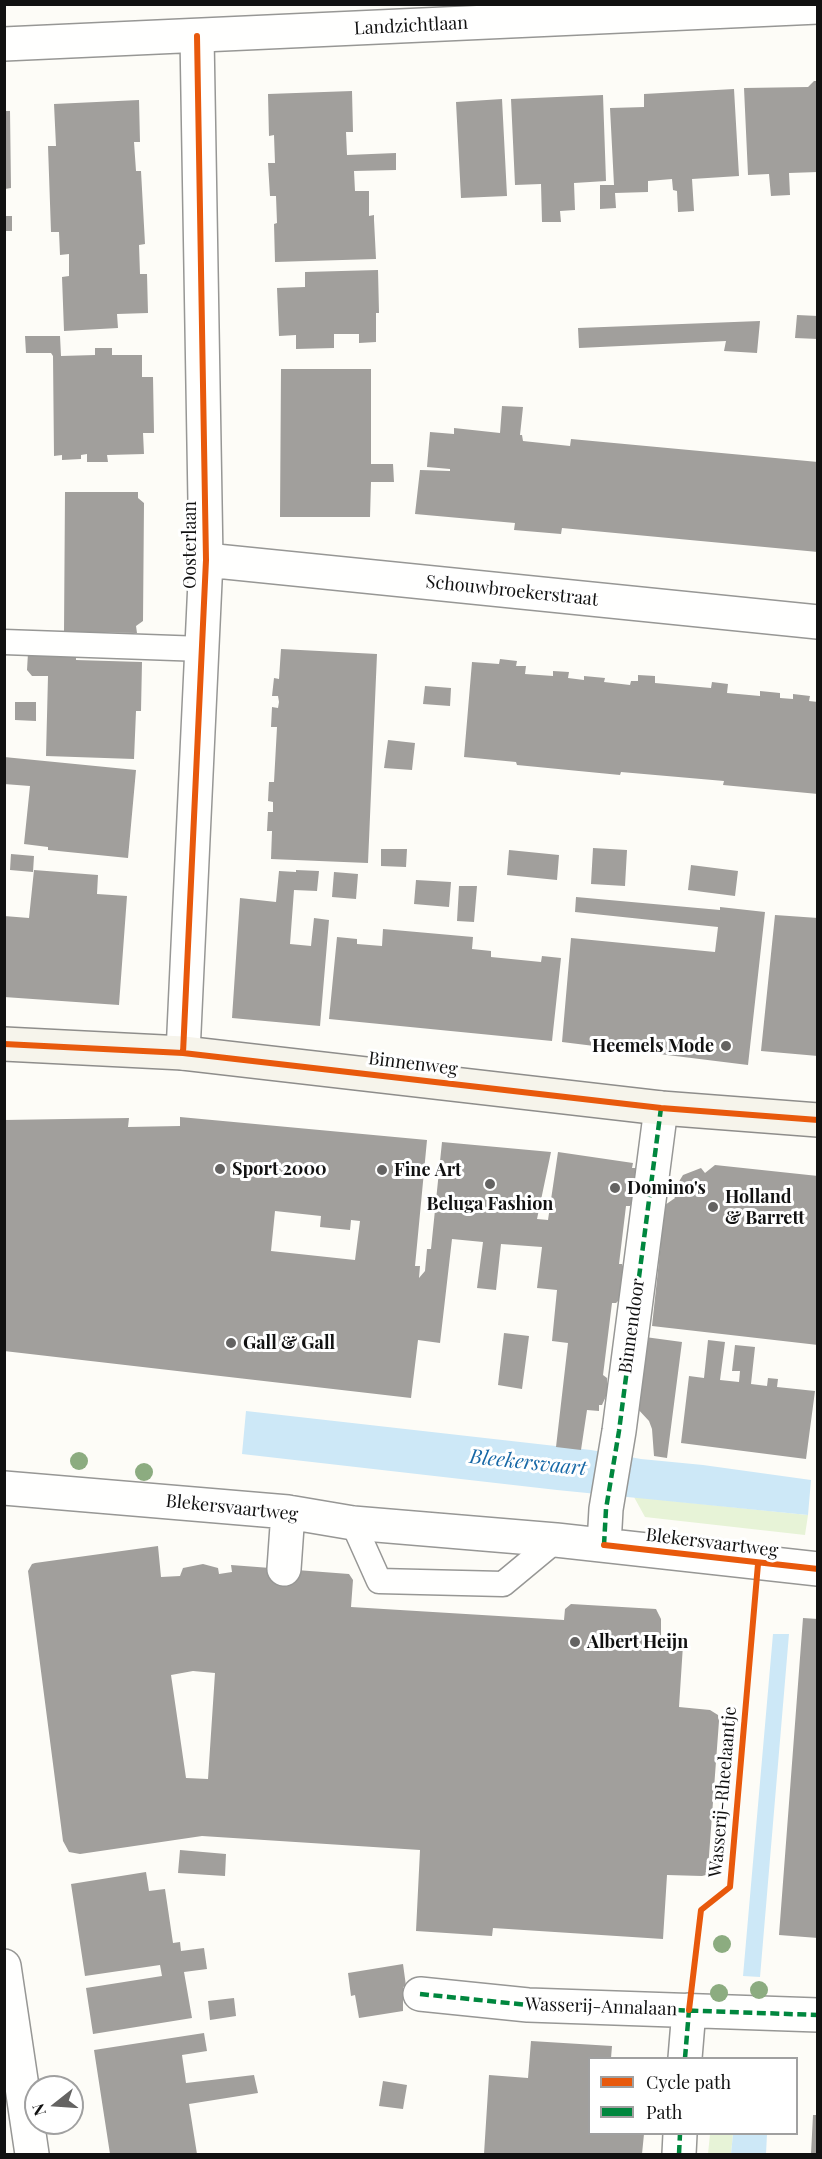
<!DOCTYPE html>
<html>
<head>
<meta charset="utf-8">
<style>
  body { margin:0 }
  #map { position:relative; width:822px; height:2159px; overflow:hidden; background:#fdfcf7; font-family:"Playfair Display",serif }
  canvas { display:block }
  .frame { position:absolute; inset:0; border:6px solid #111; pointer-events:none }
  .legend { position:absolute; left:588px; top:2057px; width:210px; height:78px; box-sizing:border-box; background:#fff; border:2px solid #a0a0a0; margin:0; padding:8px 10px; list-style:none; font-size:18px; color:#111 }
  .legend li { display:flex; align-items:center; gap:12px; height:30px }
  .legend b { width:30px; border:2px solid #a0a0a0 }
  .north { position:absolute; left:24px; top:2075px; width:60px; height:60px; box-sizing:border-box; background:#fff; border:2px solid #a0a0a0; border-radius:50%; rotate:253deg; font-size:16px; font-weight:700; line-height:24px; text-align:center; color:#111 }
  .north::after { content:''; display:block; margin:auto; width:21px; height:27px; background:#646362; clip-path:polygon(50% 0,100% 100%,50% 72%,0 100%) }
</style>
</head>
<body>
<div id="map">
<canvas width="822" height="2159"></canvas>
<div class="frame"></div>
<ul class="legend">
<li><b style="height:8px;background:#e8590c"></b>Cycle path</li>
<li><b style="height:8px;background:#00873e"></b>Path</li>
</ul>
<div class="north">N</div>
</div>
<script>
const g = document.querySelector('canvas').getContext('2d');
g.lineJoin = 'round';
function fill(path, color) { g.fillStyle = color; g.fill(path, 'evenodd'); }
const toPath = rows => new Path2D(rows.map(r => 'M' + r).join(''));
function strokePath(path, color, width, dash) { g.strokeStyle = color; g.lineWidth = width; g.lineCap = dash ? 'butt' : 'round'; g.setLineDash(dash || []); g.stroke(path); }
function write(font, color, halo, rows, align = 'center') {
  g.font = font + ' "Playfair Display",serif'; g.lineWidth = 6; g.setLineDash([]); g.textBaseline = 'middle'; g.strokeStyle = halo; g.fillStyle = color; for (const [text, x, y, turn = 0] of rows) {
    g.save(); g.translate(x, y); g.rotate((+turn || 0) * Math.PI / 180); g.textAlign = isNaN(turn) ? turn : align; if (halo) g.strokeText(text, 0, 0); g.fillText(text, 0, 0); g.restore();
  }
}
fill(toPath([
  [634,1497,808,1515,805,1535,645,1517],
  [710,2134,733,2134,731,2154,708,2154]
]), '#e7f3d7');
fill(toPath([
  [246,1411,591,1450,641,1459,703,1465,811,1480,808,1515,557,1490,242,1454],
  [773,1634,789,1634,760,1977,743,1976],
  [733,2134,767,2134,766,2154,731,2154]
]), '#cde8f7');
fill(toPath([
  [814,81,818,81,818,172,789,173,790,195,771,196,769,174,748,175,744,88,808,87],
  [734,89,739,176,692,179,694,211,678,212,677,191,673,190,672,179,648,181,648,192,615,193,616,208,600,209,600,185,614,185,610,108,644,107,644,94],
  [352,91,353,132,346,132,347,155,396,153,396,170,354,171,355,191,369,191,369,216,374,215,374,220,376,259,275,262,274,224,277,223,276,196,270,196,268,163,275,163,274,135,269,136,268,94],
  [603,95,606,181,574,183,575,210,560,211,561,222,542,222,541,184,515,185,511,99],
  [502,99,507,196,461,198,456,102],
  [139,100,140,142,134,142,136,171,141,171,145,244,139,245,140,274,147,274,148,313,117,314,118,328,64,331,62,277,69,276,69,254,60,255,59,232,51,232,48,146,56,146,54,104],
  [5,111,10,111,11,188,5,189],
  [4,216,12,216,12,231,4,231],
  [378,270,379,313,376,313,376,342,359,343,359,334,334,334,334,348,296,349,296,335,279,336,277,288,305,287,305,272],
  [797,315,818,316,818,339,795,338],
  [760,321,757,353,724,351,726,341,579,348,578,328],
  [25,336,60,336,61,356,95,355,95,348,112,348,112,355,142,355,142,377,153,377,154,433,143,433,144,454,107,455,108,462,87,462,87,454,81,455,81,459,62,460,62,455,54,456,53,356,51,353,26,353],
  [281,369,371,369,371,464,393,464,394,482,371,482,370,517,280,517],
  [502,406,523,407,520,435,522,435,523,441,570,446,571,439,818,462,818,552,562,528,561,534,514,530,515,523,415,514,420,470,450,471,450,469,427,467,430,432,454,434,454,428,500,433],
  [65,492,138,492,138,498,144,503,143,621,136,626,137,633,64,632],
  [281,649,377,654,368,863,271,859,272,831,267,831,268,812,273,812,273,802,268,801,269,782,274,782,277,727,271,727,272,707,278,708,279,702,278,696,272,696,274,678,279,679],
  [28,653,76,656,76,660,142,662,141,711,136,711,134,759,46,756,48,676,32,676,27,670],
  [500,659,517,661,516,666,526,666,525,674,553,676,553,671,569,672,568,678,584,680,584,676,605,678,604,682,630,685,631,681,638,681,638,675,655,676,655,683,711,688,712,682,728,684,727,693,760,696,760,691,780,693,780,698,793,699,793,694,810,696,809,701,818,702,818,794,723,785,724,781,621,772,620,775,517,765,516,762,464,757,472,662,499,664],
  [425,686,451,688,450,706,423,704],
  [15,702,36,702,36,721,15,720],
  [388,740,415,743,412,770,384,768],
  [4,757,136,770,128,858,48,850,48,847,24,844,30,786,4,784],
  [593,848,627,850,625,886,591,884],
  [381,849,407,849,406,867,381,866],
  [509,850,559,855,557,880,507,875],
  [11,854,34,856,33,872,10,870],
  [691,865,738,871,735,896,688,890],
  [34,870,98,875,97,894,127,896,119,1005,4,997,4,916,29,918],
  [296,870,319,871,317,891,294,890,290,944,311,946,314,918,329,920,320,1026,232,1018,240,898,276,902,279,871,296,872],
  [334,872,358,874,356,899,332,897],
  [416,880,451,882,449,907,414,904],
  [459,886,477,886,474,922,457,921],
  [576,897,720,910,720,907,765,912,748,1065,562,1042,571,938,715,952,718,927,575,912],
  [775,915,818,918,818,1056,761,1051],
  [383,929,473,937,472,949,491,951,491,957,541,962,542,956,561,958,552,1041,329,1019,337,937,357,939,357,944,382,946],
  [180,1117,427,1140,415,1266,420,1266,419,1278,425,1271,427,1249,431,1249,442,1142,551,1152,537,1219,548,1220,558,1152,633,1163,632,1168,635,1168,639,1176,636,1200,630,1206,626,1206,619,1264,622,1264,625,1272,621,1298,616,1303,612,1303,603,1375,607,1378,607,1394,602,1405,599,1405,599,1411,587,1410,581,1450,556,1447,568,1343,552,1341,557,1290,537,1288,542,1247,501,1244,496,1290,477,1288,483,1242,452,1239,440,1343,418,1340,411,1398,4,1351,4,1120,129,1118,128,1127,180,1126],
  [275,1211,321,1216,320,1227,350,1230,351,1220,360,1221,355,1260,271,1251],
  [715,1165,818,1176,818,1345,652,1326,665,1205,675,1198,672,1193,683,1175,701,1168,705,1173],
  [504,1333,529,1336,522,1389,498,1385],
  [645,1337,682,1342,667,1458,654,1456,652,1429,649,1421,636,1407],
  [708,1340,725,1342,720,1380,739,1382,740,1371,732,1371,735,1345,755,1347,751,1384,767,1386,768,1378,778,1379,777,1387,815,1391,806,1459,681,1443,689,1376,704,1378],
  [158,1546,161,1577,180,1576,183,1568,203,1564,218,1568,219,1574,232,1572,231,1565,349,1574,353,1580,351,1607,564,1620,565,1609,571,1604,656,1609,661,1619,661,1643,683,1645,679,1707,710,1710,718,1715,719,1721,708,1869,706,1875,702,1876,667,1875,663,1939,493,1928,492,1936,416,1931,420,1850,202,1836,80,1854,69,1852,63,1841,28,1571,32,1564,35,1563],
  [193,1671,215,1673,208,1779,186,1778,171,1675],
  [803,1618,818,1619,818,1938,779,1935],
  [180,1850,226,1854,225,1876,178,1873],
  [146,1872,149,1891,165,1889,173,1943,180,1942,181,1951,204,1948,207,1969,184,1972,192,2018,93,2034,86,1988,162,1976,160,1965,85,1976,71,1884],
  [403,1964,406,1986,403,1987,403,2011,359,2018,355,1995,351,1996,348,1973],
  [234,1998,236,2016,210,2020,208,2001],
  [204,2033,207,2051,182,2055,186,2083,254,2075,258,2093,189,2104,197,2154,110,2154,94,2050],
  [531,2041,612,2046,611,2058,590,2058,590,2134,644,2134,642,2154,484,2154,489,2075,528,2078],
  [383,2081,407,2085,403,2109,379,2106],
  [813,2115,818,2115,818,2154,811,2154]
]), '#a19f9c');
const lane = toPath([
  [4,642,203,649],
  [353,1523,379,1581,503,1584,556,1540]
]);
const street = toPath([
  [4,44,818,7],
  [206,560,818,622],
  [183,1053,206,560,197,36],
  [4,1488,288,1512,353,1523,556,1540,818,1569],
  [604,1545,606,1509,619,1431,661,1108],
  [284,1569,288,1512],
  [4,1966,32,2154],
  [420,1994,528,2005,818,2015],
  [685,2058,689,2010],
  [679,2154,680,2134]
]);
const secondary = toPath([
  [4,1044,183,1053,661,1108,818,1120]
]);
strokePath(lane, '#979795', 27);
strokePath(street, '#979795', 36);
strokePath(secondary, '#8e8d8b', 36);
strokePath(lane, '#fffffe', 24);
strokePath(street, '#fffffe', 33);
strokePath(secondary, '#f6f4eb', 33);
strokePath(toPath([
  [604,1545,606,1509,619,1431,661,1108],
  [420,1994,528,2005,818,2015],
  [685,2058,689,2010],
  [679,2154,680,2134]
]), '#00873e', 4.5, [9, 4.5]);
strokePath(toPath([
  [4,1044,183,1053,661,1108,818,1120],
  [183,1053,206,560,197,36],
  [604,1545,818,1569],
  [689,2010,701,1910,730,1887,758,1564]
]), '#e8590c', 6);
g.fillStyle = '#8cac80';
for (const [x, y] of [
  [79,1461],
  [144,1472],
  [722,1944],
  [759,1990],
  [719,1993]
]) { g.beginPath(); g.arc(x, y, 9, 0, 2 * Math.PI); g.fill(); }
for (const [x, y, r, color] of [
  [726,1046,6,"#646362"],
  [220,1169,6,"#646362"],
  [382,1170,6,"#646362"],
  [490,1184,6,"#646362"],
  [615,1188,6,"#646362"],
  [713,1207,6,"#646362"],
  [231,1343,6,"#646362"],
  [575,1642,6,"#646362"]
]) { const dot = new Path2D(); dot.arc(x, y, r, 0, 2 * Math.PI); g.fillStyle = color; g.fill(dot); strokePath(dot, '#fff', 2); }
write('18px', '#111', '#fff', [
  ["Landzichtlaan",411,26,-3],
  ["Oosterlaan",190,545,-90],
  ["Schouwbroekerstraat",512,591,6],
  ["Binnenweg",413,1064,7],
  ["Binnendoor",632,1326,-82],
  ["Blekersvaartweg",232,1508,6],
  ["Blekersvaartweg",712,1543,7],
  ["Wasserij-Rheelaantje",723,1792,-85],
  ["Wasserij-Annalaan",601,2007,2]
]);
write('bold 18px', '#111', '#fff', [
  ["Heemels Mode",714,1046,"right"],
  ["Sport 2000",232,1169],
  ["Fine Art",394,1170],
  ["Domino's",627,1188],
  ["Holland",725,1197],
  ["& Barrett",725,1218],
  ["Beluga Fashion",490,1204,"center"],
  ["Gall & Gall",243,1343],
  ["Albert Heijn",587,1642]
], 'left');
write('italic 20px', '#1768a6', '#fff', [
  ["Bleekersvaart",528,1463,6]
]);
</script>
</body>
</html>
